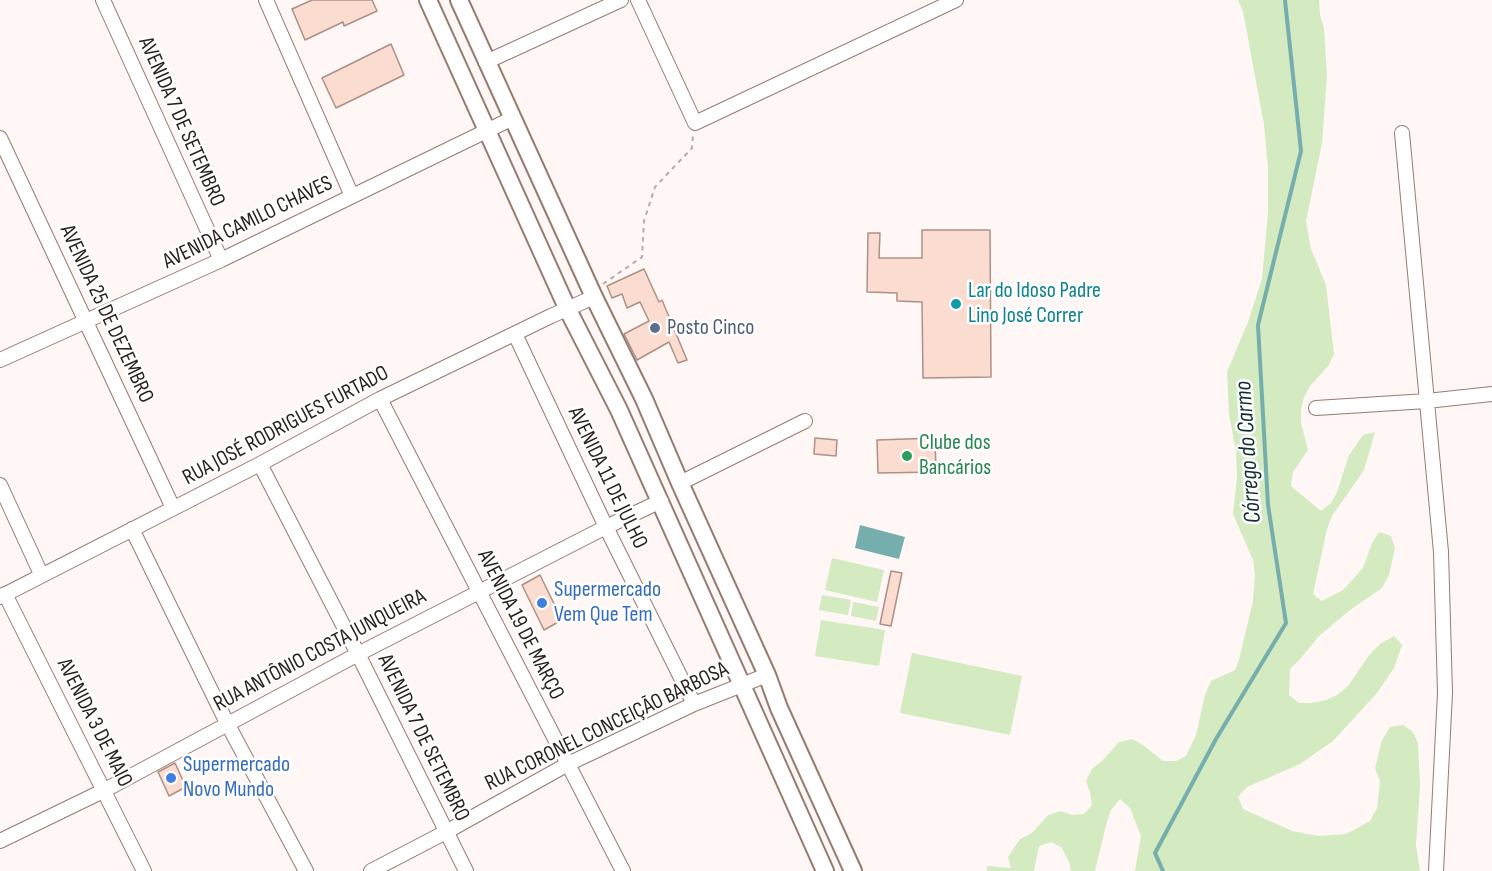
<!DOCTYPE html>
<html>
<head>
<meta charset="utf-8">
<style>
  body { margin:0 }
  canvas { display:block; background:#fef7f5 }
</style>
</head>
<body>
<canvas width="1492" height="871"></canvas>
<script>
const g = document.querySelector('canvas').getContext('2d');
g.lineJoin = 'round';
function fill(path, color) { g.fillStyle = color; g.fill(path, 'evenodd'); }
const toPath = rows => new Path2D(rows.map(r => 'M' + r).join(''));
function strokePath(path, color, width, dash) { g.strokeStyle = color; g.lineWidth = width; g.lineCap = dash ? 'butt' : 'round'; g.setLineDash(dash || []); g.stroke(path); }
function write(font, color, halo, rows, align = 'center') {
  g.font = font + ' "Sofia Sans Condensed",sans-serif'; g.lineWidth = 5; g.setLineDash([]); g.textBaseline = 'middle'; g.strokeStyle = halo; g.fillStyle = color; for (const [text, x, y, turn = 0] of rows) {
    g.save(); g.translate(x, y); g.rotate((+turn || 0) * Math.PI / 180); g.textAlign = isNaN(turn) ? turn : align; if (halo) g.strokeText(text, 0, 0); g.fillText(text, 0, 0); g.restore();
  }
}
fill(toPath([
  [1238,0,1319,0,1320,15,1324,28,1327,76,1322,143,1306,221,1311,249,1326,285,1334,354,1329,365,1310,386,1304,397,1301,410,1301,423,1308,450,1293,472,1291,486,1321,511,1331,503,1337,492,1349,455,1363,435,1375,432,1364,470,1332,516,1327,529,1313,594,1322,601,1343,590,1363,568,1372,543,1379,532,1391,536,1395,548,1389,575,1382,588,1350,610,1319,636,1301,658,1290,669,1289,695,1299,703,1311,703,1326,700,1337,695,1348,686,1370,654,1380,644,1394,636,1402,645,1394,668,1377,693,1333,741,1300,764,1247,787,1238,797,1243,809,1292,831,1319,836,1346,834,1370,821,1377,808,1380,781,1375,768,1382,740,1390,727,1403,725,1413,732,1418,743,1420,786,1416,845,1420,871,1135,871,1141,836,1130,808,1120,799,1111,810,1107,821,1095,871,1071,871,1069,862,1062,848,1052,842,1039,846,1034,871,987,871,987,866,1011,868,1008,857,1020,839,1032,833,1048,815,1061,811,1072,815,1084,814,1092,805,1090,792,1086,781,1092,769,1102,761,1119,742,1132,739,1143,745,1163,761,1176,761,1186,756,1196,735,1205,695,1211,681,1235,670,1239,660,1253,601,1255,575,1253,560,1233,514,1237,477,1236,452,1229,414,1227,372,1248,322,1262,279,1268,212,1268,168,1264,125,1243,11],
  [832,558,884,570,877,602,825,590],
  [822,595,851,600,848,615,819,610],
  [853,602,879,607,876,621,851,616],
  [821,620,885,630,879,666,815,656],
  [912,653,1022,676,1010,735,900,713]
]), '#d4eac1');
fill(toPath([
  [860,525,905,537,899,559,855,548]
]), '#75aead');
strokePath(toPath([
  [1163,871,1155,853,1216,739,1286,623,1268,505,1258,325,1301,151,1285,0]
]), '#75aead', 4);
const building = toPath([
  [312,0,372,0,377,11,344,26,343,22,305,40,292,9,312,0],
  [391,44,404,75,336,108,322,78,391,44],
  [922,230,990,230,991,377,923,378,922,302,897,301,897,293,867,292,868,233,880,233,879,258,922,258,922,230],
  [644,269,659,302,662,300,687,360,678,363,669,342,637,360,624,334,649,321,640,302,627,308,622,294,612,298,607,286,644,269],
  [815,438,837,440,836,456,814,454,815,438],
  [935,438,936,472,878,473,877,440,935,438],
  [891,571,902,573,891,626,880,624,891,571],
  [540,575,562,620,544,630,522,585,540,575],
  [175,763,186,787,169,796,158,772,175,763]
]);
fill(building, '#fbdcd1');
strokePath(building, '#ad9086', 1.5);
const minor = toPath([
  [103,0,221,260],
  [266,0,352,196],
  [638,0,695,123,956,0],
  [486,62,621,0],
  [1402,133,1441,552,1445,693,1436,871],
  [0,138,173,508],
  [515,334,606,527,694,704],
  [0,360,221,260,511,119],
  [380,399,623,871],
  [1316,408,1427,401,1492,394],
  [260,464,358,654,466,871],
  [680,483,805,421],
  [0,485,41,574],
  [132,529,227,723,306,871],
  [5,594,144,871],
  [0,597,260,464,380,399,551,316,594,297],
  [0,841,105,790,358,654,606,527,661,501],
  [371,871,446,832,568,764,694,704,767,675]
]);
const major = toPath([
  [428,0,568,310,619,410,825,871],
  [459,0,594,297,644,399,680,483,767,675,779,708,853,871]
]);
strokePath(minor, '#977b71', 16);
strokePath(major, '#977b71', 20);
strokePath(toPath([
  [603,284,642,257,644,221,655,187,692,148,693,135]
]), '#b5adaa', 2, [4.5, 4.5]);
strokePath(minor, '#fff', 14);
strokePath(major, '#fff', 16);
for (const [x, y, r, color] of [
  [956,304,6,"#0f9aa8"],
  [655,328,6,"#5c6f8a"],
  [907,456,6,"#2e9e5b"],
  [542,603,6,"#3f7fe0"],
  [171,778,6,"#3f7fe0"]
]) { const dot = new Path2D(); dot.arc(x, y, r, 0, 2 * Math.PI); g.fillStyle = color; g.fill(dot); strokePath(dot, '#fff', 2); }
write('22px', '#2a1f1b', '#fff', [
  ["AVENIDA 7 DE SETEMBRO",181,122,66],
  ["AVENIDA CAMILO CHAVES",248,223,-26],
  ["AVENIDA 25 DE DEZEMBRO",106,314,65],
  ["RUA JOSÉ RODRIGUES FURTADO",286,426,-28],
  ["AVENIDA 11 DE JULHO",607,478,64],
  ["AVENIDA 19 DE MARÇO",520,625,63],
  ["RUA ANTÔNIO COSTA JUNQUEIRA",320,651,-28],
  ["AVENIDA 3 DE MAIO",94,723,63],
  ["RUA CORONEL CONCEIÇÃO BARBOSA",607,727,-26],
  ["AVENIDA 7 DE SETEMBRO",423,738,64]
]);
write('22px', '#0d838f', '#fff', [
  ["Lar do Idoso Padre",968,291],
  ["Lino José Correr",968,316]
], 'left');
write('22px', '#4e5e75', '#fff', [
  ["Posto Cinco",667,328]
], 'left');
write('22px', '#27864d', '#fff', [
  ["Clube dos",919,443],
  ["Bancários",919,468]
], 'left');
write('22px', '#366cbe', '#fff', [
  ["Supermercado",554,590],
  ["Vem Que Tem",554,615],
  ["Supermercado",183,765],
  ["Novo Mundo",183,790]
], 'left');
write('italic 24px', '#112f2f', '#fff', [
  ["Córrego do Carmo",1249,452,-94]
]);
</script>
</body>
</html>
